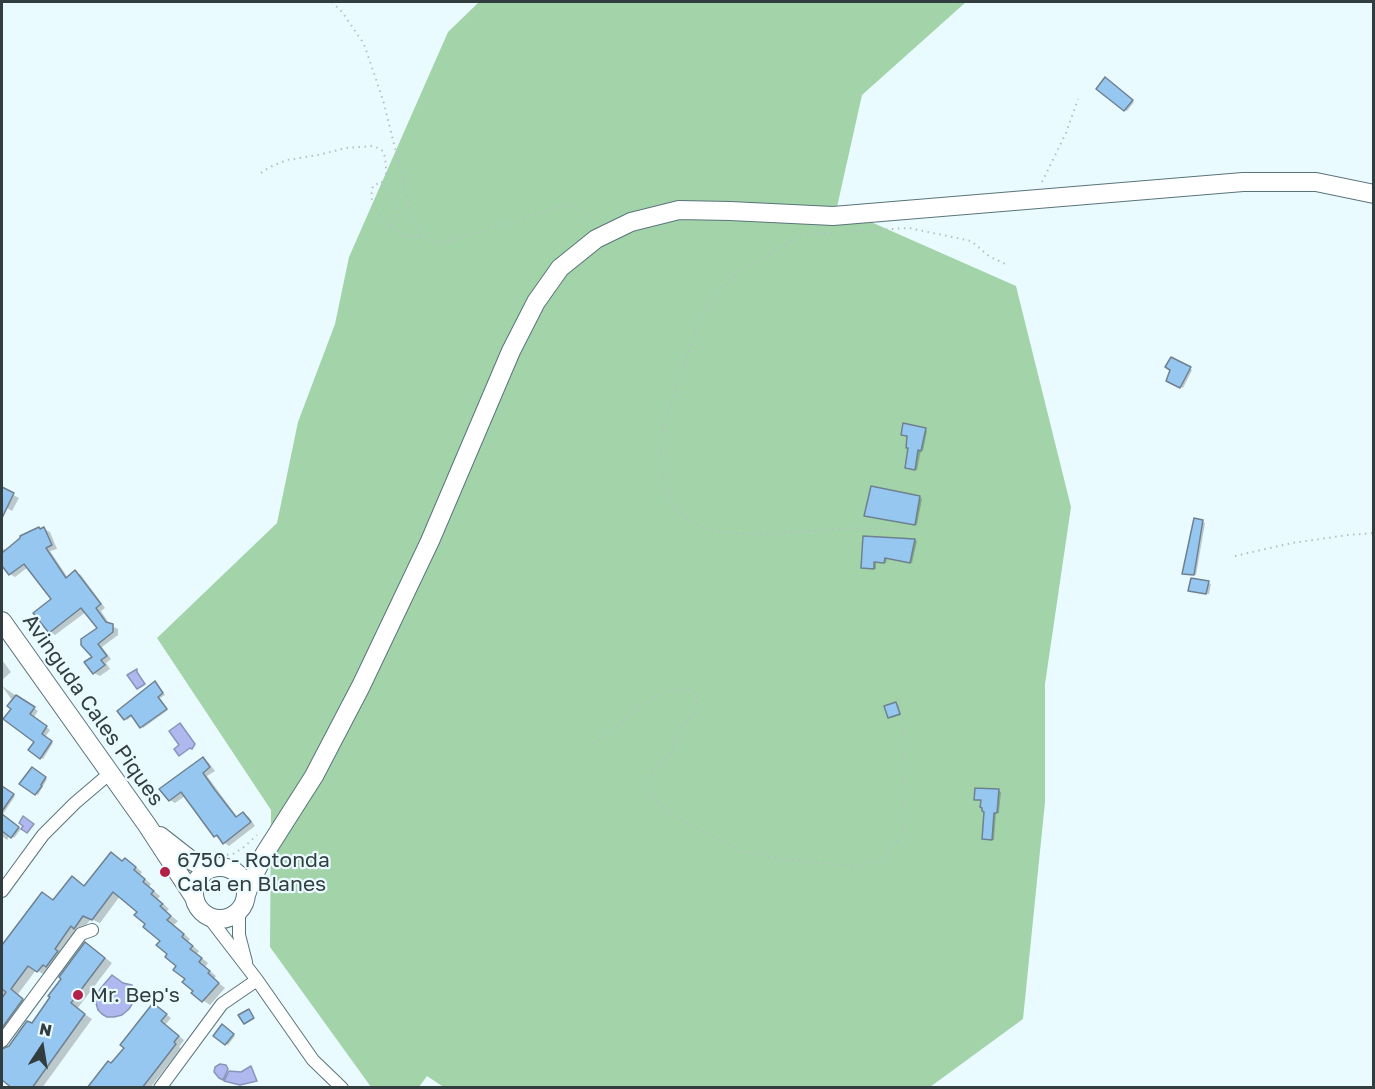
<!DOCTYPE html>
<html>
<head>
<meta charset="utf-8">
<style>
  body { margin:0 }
  #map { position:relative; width:1375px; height:1089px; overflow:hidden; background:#eafbff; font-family:"Golos Text",sans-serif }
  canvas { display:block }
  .frame { position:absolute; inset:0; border:3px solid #323d40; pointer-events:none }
  .north { position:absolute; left:12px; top:1017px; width:60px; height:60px; -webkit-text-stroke:4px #eafbff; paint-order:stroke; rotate:12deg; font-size:16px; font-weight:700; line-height:24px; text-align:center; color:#323d40 }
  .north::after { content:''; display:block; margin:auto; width:21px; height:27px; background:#323d40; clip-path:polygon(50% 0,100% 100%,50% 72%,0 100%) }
</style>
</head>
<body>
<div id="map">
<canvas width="1375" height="1089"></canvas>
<div class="frame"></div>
<div class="north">N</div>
</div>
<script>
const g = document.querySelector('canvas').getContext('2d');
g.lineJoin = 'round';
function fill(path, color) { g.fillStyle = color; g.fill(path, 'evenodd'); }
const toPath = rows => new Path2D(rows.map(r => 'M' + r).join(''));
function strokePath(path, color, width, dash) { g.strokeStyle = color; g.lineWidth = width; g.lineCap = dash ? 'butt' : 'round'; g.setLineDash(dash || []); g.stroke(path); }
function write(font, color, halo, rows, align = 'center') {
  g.font = font + ' "Golos Text",sans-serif'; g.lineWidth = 4.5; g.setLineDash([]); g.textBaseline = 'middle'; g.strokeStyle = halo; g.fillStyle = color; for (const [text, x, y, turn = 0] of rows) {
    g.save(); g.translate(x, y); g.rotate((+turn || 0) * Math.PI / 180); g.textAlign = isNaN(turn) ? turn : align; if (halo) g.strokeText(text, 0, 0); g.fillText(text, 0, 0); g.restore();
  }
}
fill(toPath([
  [479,2,966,2,862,95,837,207,1016,286,1071,507,1045,684,1045,802,1023,1019,930,1087,445,1088,427,1076,419,1087,371,1087,270,947,271,810,157,638,277,523,298,422,335,324,349,257,448,32]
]), '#a3d4a9');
const water = toPath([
  [137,669,137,672,145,684,137,689,127,675,137,669],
  [180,723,195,744,192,749,190,748,179,756,174,749,179,745,169,731,180,723],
  [23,816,34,824,27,833,21,829,23,826,19,823,23,816],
  [112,975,123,983,132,985,136,994,134,1001,129,1009,122,1015,114,1017,107,1017,102,1014,98,1010,96,1003,96,997,100,989,112,975],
  [220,1064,226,1065,228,1069,223,1080,219,1078,214,1072,215,1067,220,1064],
  [251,1066,257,1081,240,1085,224,1081,229,1071,241,1072,251,1066]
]);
fill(water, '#afb9ef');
strokePath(water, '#8a94ba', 1.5);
fill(toPath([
  [1107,80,1134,102,1127,111,1098,89],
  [1171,359,1192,370,1183,388,1168,380,1172,369],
  [925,430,927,431,923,451,921,450,917,470,909,468,910,449,908,436,902,434],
  [2,489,19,498,12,511,2,505],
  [919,497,922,499,917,525,868,516],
  [1203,522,1205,523,1196,575,1186,574,1184,573],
  [44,529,50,532,57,549,50,551,68,578,75,572,81,575,105,608,101,611,110,625,118,629,118,635,102,647,111,659,106,663,110,669,100,676,94,673,94,657,99,628,86,612,55,635,50,632,53,599,28,567,15,577,10,574,2,564,2,550,4,549,7,550],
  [864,538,915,540,917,541,912,563,887,558,886,563,876,562,876,569,865,569,863,568],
  [1208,583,1211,584,1209,594,1192,591],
  [2,660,11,672,2,680],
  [155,683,165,695,160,698,168,710,143,728,133,716,127,720,125,719],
  [2,686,38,711,34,717,50,730,45,737,53,743,43,759,30,750,39,738],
  [896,703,898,705,901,715,891,718,889,717],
  [203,759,208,762,215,771,207,776,238,818,244,814,249,817,255,826,229,846,215,836,185,796,175,803,170,800],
  [32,769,47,779,38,795,22,783],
  [3,788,15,796,3,814,21,829,14,838,10,835,7,840,2,836,2,790],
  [999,791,1001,792,999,813,996,813,994,840,986,840,983,838,986,812,982,801,976,799],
  [112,854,123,862,132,864,142,872,140,875,151,884,149,887,160,896,158,899,169,909,166,912,178,921,174,925,190,939,188,942,199,951,197,954,208,963,205,967,216,976,214,979,225,988,210,1005,193,993,195,991,162,941,139,912,120,896,100,923,91,919,45,975,36,970,18,994,29,1004,2,1043,2,947,42,894,54,901,85,887],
  [93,948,112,963,77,1009,92,1019,42,1088,15,1088,2,1078,2,1050,8,1050,32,1025],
  [154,1005,171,1018,165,1025,184,1040,179,1047,181,1048,150,1088,94,1088,126,1047],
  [225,1028,235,1036,228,1045,215,1036]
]), '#0003');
const building = toPath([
  [1105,77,1133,100,1124,111,1096,89,1105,77],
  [1171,357,1191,367,1180,388,1166,381,1170,370,1165,367,1171,357],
  [903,423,926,428,921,451,918,450,915,470,905,468,908,448,906,448,907,436,901,435,903,423],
  [871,486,920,496,915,525,864,516,871,486],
  [2,487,14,493,2,518,2,487],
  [1194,518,1203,520,1194,575,1182,574,1194,518],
  [39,527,40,529,44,527,52,545,46,548,66,578,75,570,101,604,96,608,106,622,113,624,113,632,98,644,107,656,101,660,105,665,93,674,84,662,92,657,81,645,81,639,97,628,81,608,49,633,33,613,51,599,24,564,9,575,2,566,2,553,20,538,20,536,39,527],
  [863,536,915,539,910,563,885,558,884,563,874,562,874,569,861,568,863,536],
  [1191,578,1209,581,1206,594,1188,591,1191,578],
  [155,681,163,693,158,697,167,709,140,728,131,715,124,720,117,711,155,681],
  [16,695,35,707,30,714,47,726,42,734,52,741,40,759,28,750,34,742,3,719,11,709,7,706,16,695],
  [896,702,900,714,888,718,884,706,896,702],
  [203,757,210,767,203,773,215,790,236,817,243,812,251,822,223,844,217,835,214,837,181,792,169,801,159,789,203,757],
  [32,767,46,777,41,785,42,786,35,795,19,784,32,767],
  [2,786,14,794,2,811,2,786],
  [975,788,999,789,997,813,994,813,992,840,982,839,984,812,982,811,982,808,980,807,981,800,974,800,975,788],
  [2,814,19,827,11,838,2,831,2,814],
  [111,852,122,861,125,858,136,867,134,870,145,879,143,882,154,891,151,894,163,904,160,906,171,916,167,920,184,934,182,937,193,946,190,949,202,958,199,962,210,971,208,973,219,983,202,1002,191,993,193,991,182,982,185,979,173,970,176,966,165,957,167,954,156,945,160,941,143,927,145,924,134,915,137,912,113,892,92,920,83,916,74,929,71,926,55,949,58,951,46,967,43,965,37,972,28,966,11,989,23,999,2,1028,2,998,6,992,2,989,2,945,42,892,53,900,72,876,84,886,111,852],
  [85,942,105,958,71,1003,85,1014,32,1088,12,1088,2,1080,2,1049,9,1046,27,1021,32,1023,50,997,48,996,61,979,59,977,85,942],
  [153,1003,167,1014,161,1021,179,1036,174,1042,176,1044,142,1088,87,1088,108,1061,111,1063,124,1048,120,1045,153,1003],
  [249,1009,254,1018,244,1024,238,1015,249,1009],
  [222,1024,234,1034,225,1045,213,1036,222,1024]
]);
fill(building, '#96c7f0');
strokePath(building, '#6f8190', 1.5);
const street = toPath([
  [2,891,43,835,75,803,109,774],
  [239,911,239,935,246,962],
  [207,915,257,980,313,1060,342,1088],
  [2,1041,81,934,92,930],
  [160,1088,222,1004,257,980]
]);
const secondary = toPath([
  [2,621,147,825,194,897],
  [160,836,192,861,208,869],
  '194 893a26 26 0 1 1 52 0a26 26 0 1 1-52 0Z',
  [246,895,251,881,265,853,314,776,361,686,430,541,511,351,536,302,560,268,596,239,631,222,679,210,730,211,833,216,1243,182,1316,182,1374,194]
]);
strokePath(street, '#5a747a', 14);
strokePath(secondary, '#5a747a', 20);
strokePath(toPath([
  [332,2,342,12,364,44,383,100,412,216,421,235,432,241,447,242,561,206,576,205,586,215,590,223],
  [261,173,270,167,287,160,318,155,346,148,373,146,380,149,384,152,386,165,386,181,379,183],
  [1042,182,1066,133,1078,99],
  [391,226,396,217,398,209,397,202,392,192,379,183,373,186,371,196,374,207,385,222,391,226,400,234,409,237,416,238,421,235],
  [844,232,909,228,971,241,990,257,1008,265],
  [832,233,802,235,745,267,711,298,696,330,664,425,661,448,662,479,673,507,699,526,724,533,774,534,829,529,873,528,922,531],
  [1235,556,1292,543,1348,535,1374,533],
  [592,744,619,725,642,705,667,692,686,687,697,694,697,709,683,726,669,757,652,769,648,786,653,799,686,823,739,850,771,858,861,867,885,856,904,832,904,726,898,695],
  [215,856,233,854,244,847,257,835]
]), '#b1c0c4', 2, [1.5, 4.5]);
strokePath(street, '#fff', 12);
strokePath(secondary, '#fff', 18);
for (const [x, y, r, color] of [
  [165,872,6,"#b32147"],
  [78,995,6,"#b32147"]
]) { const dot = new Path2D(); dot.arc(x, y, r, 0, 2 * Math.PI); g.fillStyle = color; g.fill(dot); strokePath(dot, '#eafbff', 2); }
write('21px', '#323d40', '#eafbff', [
  ["Avinguda Cales Piques",93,710,55]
]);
write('21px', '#323d40', '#eafbff', [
  ["6750 - Rotonda",177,860],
  ["Cala en Blanes",177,884],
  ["Mr. Bep's",90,995]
], 'left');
</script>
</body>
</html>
